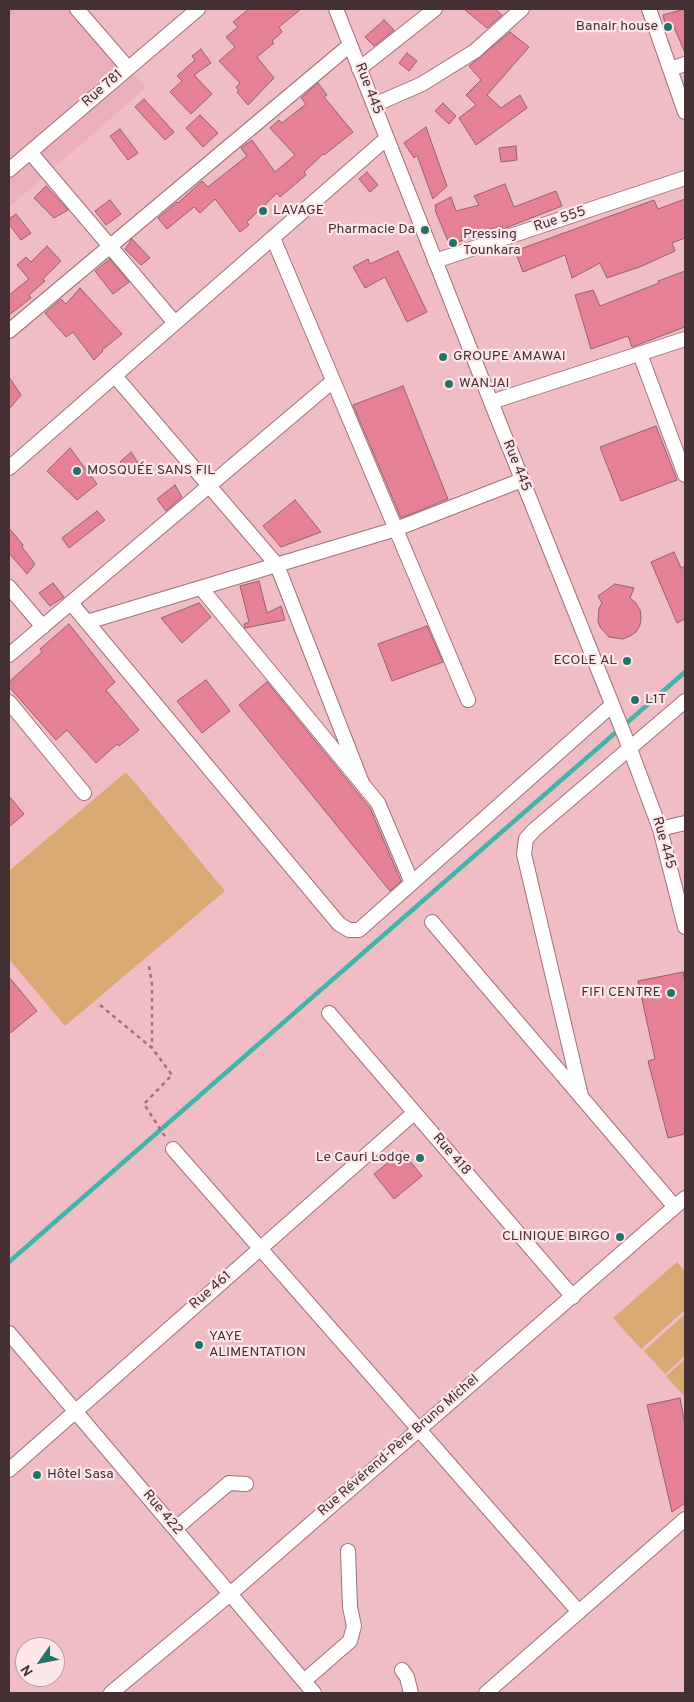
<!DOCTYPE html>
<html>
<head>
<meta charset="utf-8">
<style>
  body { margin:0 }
  #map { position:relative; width:694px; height:1702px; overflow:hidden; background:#f1bdc5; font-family:Overpass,sans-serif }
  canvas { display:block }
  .frame { position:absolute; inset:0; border:10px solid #453134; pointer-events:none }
  .north { position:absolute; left:15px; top:1637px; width:50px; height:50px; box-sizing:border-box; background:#fde7ea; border:1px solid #b39ea1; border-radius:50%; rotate:237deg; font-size:14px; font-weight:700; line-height:20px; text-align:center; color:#453134 }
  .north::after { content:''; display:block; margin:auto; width:18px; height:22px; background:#26706a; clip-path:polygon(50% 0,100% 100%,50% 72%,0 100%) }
</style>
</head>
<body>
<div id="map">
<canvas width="694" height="1702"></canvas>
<div class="frame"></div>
<div class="north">N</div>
</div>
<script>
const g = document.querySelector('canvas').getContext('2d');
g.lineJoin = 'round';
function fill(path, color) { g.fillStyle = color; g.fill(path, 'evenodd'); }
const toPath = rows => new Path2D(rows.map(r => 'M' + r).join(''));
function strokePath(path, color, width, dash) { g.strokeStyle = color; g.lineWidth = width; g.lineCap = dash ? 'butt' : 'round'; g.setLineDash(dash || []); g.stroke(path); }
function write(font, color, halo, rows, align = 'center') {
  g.font = font + ' Overpass,sans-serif'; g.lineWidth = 4.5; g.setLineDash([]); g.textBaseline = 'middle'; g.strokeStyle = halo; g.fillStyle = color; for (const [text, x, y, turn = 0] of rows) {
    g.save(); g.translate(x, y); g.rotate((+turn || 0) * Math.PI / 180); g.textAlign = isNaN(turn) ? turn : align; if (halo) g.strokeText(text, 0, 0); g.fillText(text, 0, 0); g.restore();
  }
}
fill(toPath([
  [9,9,76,9,146,88,9,207]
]), '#ecb0ba');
fill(toPath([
  [126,772,225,891,65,1026,9,959,9,871],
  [677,1262,685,1271,685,1310,641,1349,613,1318],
  [685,1314,685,1356,665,1374,644,1351],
  [685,1359,685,1395,684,1396,666,1376]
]), '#d9a873');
strokePath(toPath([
  [9,1262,685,672]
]), '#43b4ab', 4.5);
const building = toPath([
  [249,9,301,9,279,27,282,32,272,41,274,43,257,57,274,78,248,105,237,92,239,91,236,87,240,83,219,61,235,47,226,37,238,27,233,22,249,9],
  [464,9,495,9,502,15,487,28,464,9],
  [685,9,685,53,674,27,666,28,663,15,685,9],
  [384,20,394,30,374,46,365,37,384,20],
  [510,32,529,47,487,95,501,108,520,95,527,108,476,145,459,118,476,105,466,95,481,80,469,66,510,32],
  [201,49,211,63,194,75,212,94,191,114,170,92,182,81,177,76,195,60,192,56,201,49],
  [407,53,417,61,409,71,399,63,407,53],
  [318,83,327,95,324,97,353,132,324,155,323,154,304,172,306,175,280,197,277,193,247,222,249,225,240,232,215,199,200,213,194,207,167,229,158,218,177,202,178,203,202,181,208,187,247,156,241,148,252,140,275,172,295,155,270,128,279,120,282,123,306,104,301,98,318,83],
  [144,99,174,132,165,140,135,107,144,99],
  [443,103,456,116,449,124,435,111,443,103],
  [200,115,218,133,203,147,186,128,200,115],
  [426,127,447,186,433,199,417,155,414,158,404,143,426,127],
  [120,129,138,153,128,160,110,136,120,129],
  [516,146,517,160,501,162,499,148,516,146],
  [367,172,378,185,370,192,359,179,367,172],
  [505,184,514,207,556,191,562,206,503,229,502,226,461,236,463,240,450,246,435,210,436,209,435,205,451,197,456,211,479,205,474,196,505,184],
  [46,186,68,210,54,218,34,198,46,186],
  [685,199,685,238,672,243,675,251,642,266,607,278,600,263,572,278,565,255,523,272,515,251,654,200,658,209,685,199],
  [110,200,121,214,106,225,95,211,110,200],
  [16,214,31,233,21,240,9,224,9,219,16,214],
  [132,239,150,258,141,265,125,249,132,239],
  [47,246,61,261,43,279,45,281,29,295,31,298,9,315,9,295,29,279,17,265,26,257,31,262,47,246],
  [398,251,427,312,407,322,385,277,365,288,353,267,368,259,370,264,398,251],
  [110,259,129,282,113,294,95,271,110,259],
  [685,271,685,327,632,347,628,336,591,349,575,295,593,290,600,306,659,283,658,281,685,271],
  [80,288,122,334,102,350,103,351,94,360,73,332,66,337,45,313,61,299,66,304,80,288],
  [9,377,21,395,9,409,9,377],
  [403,386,448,499,401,518,353,405,403,386],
  [656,426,677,480,621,501,600,447,656,426],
  [70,448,97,484,77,500,47,471,70,448],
  [131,452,138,463,128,471,120,462,131,452],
  [175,485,182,497,166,511,157,499,175,485],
  [295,500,321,532,281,547,263,526,295,500],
  [97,511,105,520,69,548,62,538,97,511],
  [9,528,23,545,22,547,35,564,27,574,9,553,9,528],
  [674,552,681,568,685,566,685,619,677,623,651,562,674,552],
  [259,581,267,613,281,606,285,620,245,628,244,624,249,622,240,586,259,581],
  [53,583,64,597,50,606,39,593,53,583],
  [615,584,634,588,630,598,636,603,640,610,641,617,640,625,636,632,630,636,623,639,609,637,600,627,598,621,599,608,602,603,598,596,615,584],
  [199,603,211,617,182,643,161,618,199,603],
  [69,624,115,682,106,690,139,730,119,746,117,744,96,763,67,730,56,740,9,687,9,682,42,652,40,649,69,624],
  [427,626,443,662,392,681,378,644,427,626],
  [206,680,230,711,202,733,177,701,206,680],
  [267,682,370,808,401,881,390,891,239,705,267,682],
  [9,796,24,814,9,827,9,796],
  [683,972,685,983,685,1134,668,1138,648,1061,655,1059,638,981,683,972],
  [9,977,37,1011,9,1034,9,977],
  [402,1151,422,1176,394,1199,374,1174,402,1151],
  [680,1398,685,1424,685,1503,672,1512,647,1405,680,1398]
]);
fill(building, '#e68095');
strokePath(building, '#91636b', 1);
const minor = toPath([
  [77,9,128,68],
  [336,9,491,402,630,749,660,829,685,927],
  [649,9,685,112],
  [359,69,435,9],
  [670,69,685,64],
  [374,105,422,84,475,51,522,9],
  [30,152,175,323],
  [9,170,198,9],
  [273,238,468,700],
  [435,261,685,178],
  [9,331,350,45],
  [640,354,685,475],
  [115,376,277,565,362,783],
  [491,402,685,339],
  [9,468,387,138],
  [9,587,43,627],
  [201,588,378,803,412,883],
  [71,603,339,924,349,930,359,930,612,705],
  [87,622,396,529,522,480],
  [9,655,333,381],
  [9,702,84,793],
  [660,829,685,823],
  [432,922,675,1207],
  [329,1013,573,1297],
  [581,1096,524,854,526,839,534,830,685,701],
  [173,1149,579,1612],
  [9,1333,314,1693],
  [9,1470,414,1113],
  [175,1529,229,1483,246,1484],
  [402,1670,407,1677,411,1693],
  [304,1681,350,1641,354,1626,350,1607,348,1551],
  [111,1693,230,1594,685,1198],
  [486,1693,685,1519]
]);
strokePath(minor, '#a0727a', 16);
strokePath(toPath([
  [149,966,152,984,152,1047],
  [100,1005,152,1048,172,1075,144,1104,166,1138]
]), '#99757b', 2.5, [4, 4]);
strokePath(minor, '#fff', 14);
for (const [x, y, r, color] of [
  [668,27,5,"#26706a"],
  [263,211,5,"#26706a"],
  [425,230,5,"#26706a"],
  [453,243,5,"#26706a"],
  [443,357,5,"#26706a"],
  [449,384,5,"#26706a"],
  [77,471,5,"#26706a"],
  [627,661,5,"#26706a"],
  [635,700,5,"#26706a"],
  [671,993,5,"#26706a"],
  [420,1158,5,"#26706a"],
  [620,1237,5,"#26706a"],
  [199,1345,5,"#26706a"],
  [37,1475,5,"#26706a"]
]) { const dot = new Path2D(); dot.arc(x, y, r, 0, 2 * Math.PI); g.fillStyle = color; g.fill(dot); strokePath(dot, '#fde7ea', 2); }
write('14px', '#453134', '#fde7ea', [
  ["Banair house",658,27,"right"],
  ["LAVAGE",273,211],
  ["Pharmacie Da",415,230,"right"],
  ["Pressing",463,235],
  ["Tounkara",463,251],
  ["GROUPE AMAWAI",453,357],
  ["WANJAI",459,384],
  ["MOSQUÉE SANS FIL",87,471],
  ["ECOLE AL",617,661,"right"],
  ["L1T",645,700],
  ["FIFI CENTRE",661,993,"right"],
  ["Le Cauri Lodge",410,1158,"right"],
  ["CLINIQUE BIRGO",610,1237,"right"],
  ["YAYE",209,1337],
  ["ALIMENTATION",209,1353],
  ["Hôtel Sasa",47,1475]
], 'left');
write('14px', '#453134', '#fde7ea', [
  ["Rue 781",103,89,-41],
  ["Rue 445",368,89,69],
  ["Rue 555",560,220,-18],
  ["Rue 445",516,466,68],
  ["Rue 445",663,843,74],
  ["Rue 418",451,1155,49],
  ["Rue 461",211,1291,-41],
  ["Rue Révérend-Père Bruno Michel",399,1446,-41],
  ["Rue 422",162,1513,50]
]);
</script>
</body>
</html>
